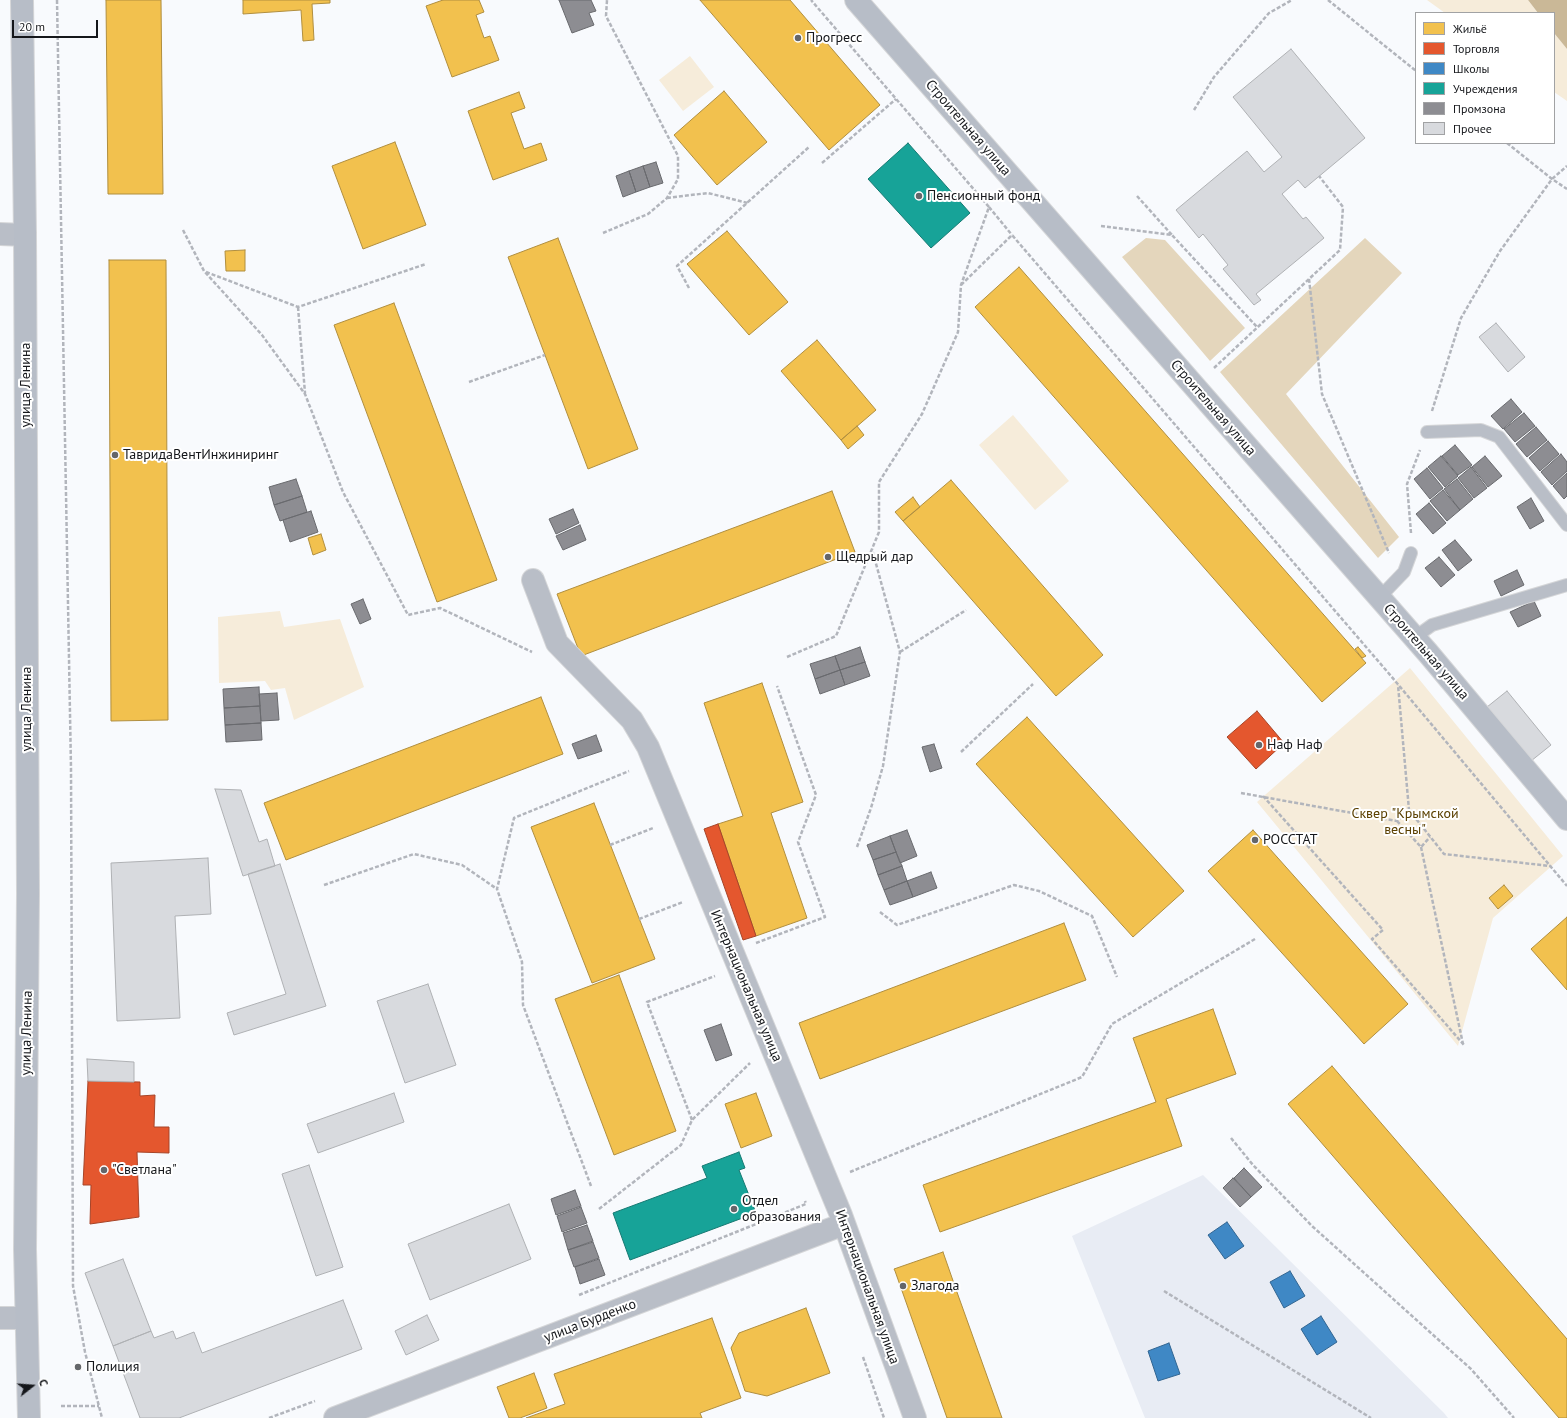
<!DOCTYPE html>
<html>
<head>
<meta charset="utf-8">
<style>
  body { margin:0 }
  #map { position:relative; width:1567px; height:1418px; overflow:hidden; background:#f8fafd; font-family:"PT Sans",sans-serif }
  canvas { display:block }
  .legend { position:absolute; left:1415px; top:12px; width:140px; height:132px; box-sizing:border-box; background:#fff; border:1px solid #a1a2a4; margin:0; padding:5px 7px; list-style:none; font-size:12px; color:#15171b }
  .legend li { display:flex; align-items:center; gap:8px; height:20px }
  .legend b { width:20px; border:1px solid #a1a2a4 }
  .north { position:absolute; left:12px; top:1366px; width:40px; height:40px; -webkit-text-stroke:3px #fff; paint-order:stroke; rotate:73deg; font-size:11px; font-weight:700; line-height:16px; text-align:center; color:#15171b }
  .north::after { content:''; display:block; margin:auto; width:14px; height:18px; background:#15171b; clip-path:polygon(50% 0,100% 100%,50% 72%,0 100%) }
  .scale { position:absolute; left:12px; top:20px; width:86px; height:18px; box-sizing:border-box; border:2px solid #15171b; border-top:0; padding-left:5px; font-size:12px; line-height:14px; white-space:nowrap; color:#15171b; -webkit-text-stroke:3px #fff; paint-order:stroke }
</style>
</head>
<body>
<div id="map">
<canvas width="1567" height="1418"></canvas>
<ul class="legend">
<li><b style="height:11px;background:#f2c14e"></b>Жильё</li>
<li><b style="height:11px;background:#e4572e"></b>Торговля</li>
<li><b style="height:11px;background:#3f88c5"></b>Школы</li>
<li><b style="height:11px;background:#17a398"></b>Учреждения</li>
<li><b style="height:11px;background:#8d8d92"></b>Промзона</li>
<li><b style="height:11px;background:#d8dade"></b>Прочее</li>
</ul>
<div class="north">С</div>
<div class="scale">20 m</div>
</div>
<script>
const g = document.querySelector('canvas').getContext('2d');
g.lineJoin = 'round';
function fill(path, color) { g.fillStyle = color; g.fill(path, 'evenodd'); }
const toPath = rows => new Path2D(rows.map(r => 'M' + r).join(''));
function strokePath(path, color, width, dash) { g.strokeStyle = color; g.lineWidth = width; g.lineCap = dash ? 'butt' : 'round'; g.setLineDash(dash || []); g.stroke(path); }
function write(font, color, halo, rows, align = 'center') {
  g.font = font + ' "PT Sans",sans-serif'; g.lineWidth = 4; g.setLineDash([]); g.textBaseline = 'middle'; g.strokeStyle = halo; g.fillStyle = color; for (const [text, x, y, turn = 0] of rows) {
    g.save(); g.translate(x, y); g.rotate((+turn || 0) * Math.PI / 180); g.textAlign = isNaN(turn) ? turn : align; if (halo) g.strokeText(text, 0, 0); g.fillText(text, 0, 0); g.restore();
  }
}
fill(toPath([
  [1203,1175,1444,1413,1448,1418,1145,1418,1072,1236]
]), '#e8ecf4');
fill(toPath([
  [1427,0,1528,0,1538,13,1445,13],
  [1554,33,1567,49,1567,101,1554,92],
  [690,56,714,87,683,111,659,80],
  [1013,415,1069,481,1035,510,979,445],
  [280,611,284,627,340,619,364,687,294,720,285,688,271,690,265,681,219,683,218,617],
  [1410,668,1563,856,1493,918,1458,1046,1257,802]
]), '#f6ecda');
fill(toPath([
  [1146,238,1165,240,1245,328,1210,361,1122,257],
  [1365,238,1402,273,1286,394,1399,537,1378,558,1220,372]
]), '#e4d6bc');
fill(toPath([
  [1528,0,1567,0,1567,49,1554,33,1554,13,1538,13]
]), '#cab897');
const homes = toPath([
  [106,0,161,0,163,194,108,194,106,0],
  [243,0,330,0,330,3,312,4,314,40,303,41,301,10,243,14,243,0],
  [443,0,479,0,484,12,476,15,484,38,490,36,499,60,452,77,426,6,443,0],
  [700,0,790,0,880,105,829,150,700,0],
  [724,91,767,142,717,185,674,135,724,91],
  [519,92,525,108,511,113,524,149,541,143,547,160,493,180,468,111,519,92],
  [395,142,426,225,363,249,332,166,395,142],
  [727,231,788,302,749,335,687,264,727,231],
  [558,238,638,449,588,469,508,257,558,238],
  [245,250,245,271,226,271,225,251,245,250],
  [109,260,166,260,168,720,111,721,109,260],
  [1019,267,1366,663,1322,702,975,307,1019,267],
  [394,303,497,580,437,602,334,325,394,303],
  [817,340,876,410,841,440,781,371,817,340],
  [857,426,864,435,848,449,841,440,857,426],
  [951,480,1103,655,1056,696,903,521,951,480],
  [832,491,855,552,581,656,557,594,832,491],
  [913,497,920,507,903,521,895,512,913,497],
  [321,534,326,550,313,555,308,538,321,534],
  [1358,647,1366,656,1362,658,1355,649,1358,647],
  [762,683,803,802,771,813,807,918,756,936,718,824,743,816,704,703,762,683],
  [541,697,563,754,286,860,264,803,541,697],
  [1027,717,1184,891,1133,937,976,764,1027,717],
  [594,803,655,959,592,983,531,827,594,803],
  [1253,830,1408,1004,1364,1044,1208,871,1253,830],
  [1504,885,1513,896,1498,909,1489,898,1504,885],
  [1567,917,1567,990,1531,949,1567,917],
  [1064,923,1086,980,820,1079,799,1023,1064,923],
  [619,975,676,1131,614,1155,555,999,619,975],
  [1213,1009,1236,1074,1166,1099,1182,1146,940,1232,923,1185,1156,1102,1133,1038,1213,1009],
  [1332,1066,1567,1339,1567,1418,1559,1418,1288,1104,1332,1066],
  [756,1093,772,1136,741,1148,725,1104,756,1093],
  [943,1252,958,1295,1002,1418,947,1418,895,1271,894,1269,943,1252],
  [806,1308,830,1373,767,1396,745,1391,731,1348,739,1333,806,1308],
  [712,1318,741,1398,700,1413,702,1418,526,1418,565,1404,554,1374,712,1318],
  [534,1373,547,1408,520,1418,509,1418,497,1387,534,1373]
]);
fill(homes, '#f2c14e');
strokePath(homes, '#b08e3f', 1);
const shops = toPath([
  [1257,711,1284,743,1256,769,1227,737,1257,711],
  [718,824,756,936,743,940,704,829,718,824],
  [88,1081,140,1082,140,1096,155,1095,154,1127,169,1127,169,1153,137,1152,139,1217,90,1224,91,1185,83,1185,88,1081]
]);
fill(shops, '#e4572e');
strokePath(shops, '#a64428', 1);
const schools = toPath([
  [1227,1222,1244,1246,1225,1259,1208,1235,1227,1222],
  [1290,1271,1305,1296,1284,1308,1270,1282,1290,1271],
  [1321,1316,1337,1342,1317,1355,1301,1329,1321,1316],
  [1169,1343,1180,1374,1158,1381,1148,1351,1169,1343]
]);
fill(schools, '#3f88c5');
strokePath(schools, '#326692', 1);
const public = toPath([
  [908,143,970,213,931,248,868,179,908,143],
  [739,1152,745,1168,739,1170,756,1213,630,1260,613,1213,707,1178,702,1166,739,1152]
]);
fill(public, '#17a398');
strokePath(public, '#167972', 1);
const industry = toPath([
  [559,0,591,0,596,11,589,13,594,25,572,33,559,0],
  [656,162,663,183,650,187,643,166,656,162],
  [643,166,650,187,636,192,629,171,643,166],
  [629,171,636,192,623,197,616,176,629,171],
  [1511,399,1522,412,1503,429,1491,416,1511,399],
  [1524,413,1535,426,1515,442,1504,429,1524,413],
  [1536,427,1547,440,1527,457,1516,444,1536,427],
  [1548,441,1559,454,1540,471,1529,458,1548,441],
  [1455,445,1472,465,1458,475,1442,456,1455,445],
  [1561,454,1567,462,1567,471,1552,485,1541,472,1561,454],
  [1441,456,1458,476,1445,487,1428,467,1441,456],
  [1485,456,1502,476,1488,487,1472,467,1485,456],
  [1471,467,1487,488,1474,498,1458,478,1471,467],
  [1427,468,1443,488,1430,499,1414,479,1427,468],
  [1567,473,1567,496,1564,499,1553,486,1567,473],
  [296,479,302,496,274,505,269,487,296,479],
  [1457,479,1473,499,1460,510,1444,489,1457,479],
  [1443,490,1460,510,1447,521,1430,501,1443,490],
  [302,496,307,512,280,521,274,505,302,496],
  [1531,498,1544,521,1530,529,1517,507,1531,498],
  [1429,503,1446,523,1433,534,1416,514,1429,503],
  [573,509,579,523,556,534,549,519,573,509],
  [311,511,318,532,290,542,283,520,311,511],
  [580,525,586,540,563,550,556,536,580,525],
  [1455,540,1472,560,1458,571,1442,550,1455,540],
  [1439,557,1455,575,1441,587,1425,568,1439,557],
  [1517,570,1524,585,1501,596,1494,581,1517,570],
  [363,599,371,619,360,624,351,604,363,599],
  [1534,601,1541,616,1518,627,1510,612,1534,601],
  [860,647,865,662,840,670,835,656,860,647],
  [835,656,840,670,815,679,810,664,835,656],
  [865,662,870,676,845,685,840,670,865,662],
  [840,670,845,685,820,694,815,679,840,670],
  [259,687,260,706,224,708,223,689,259,687],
  [277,693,279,720,261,721,259,694,277,693],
  [260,706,261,723,225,725,224,708,260,706],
  [261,723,262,740,226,742,225,725,261,723],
  [596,735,602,751,578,759,572,744,596,735],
  [934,744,942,768,930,772,922,747,934,744],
  [907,830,917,856,900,863,890,836,907,830],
  [890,836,896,852,873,860,867,845,890,836],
  [896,852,902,866,878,875,873,860,896,852],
  [902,866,907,881,884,890,878,875,902,866],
  [931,872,937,888,913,897,907,881,931,872],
  [907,881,913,897,890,905,884,890,907,881],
  [721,1024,732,1055,716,1061,704,1030,721,1024],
  [1244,1168,1262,1187,1251,1197,1234,1178,1244,1168],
  [1233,1178,1251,1197,1240,1207,1223,1188,1233,1178],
  [575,1190,581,1206,556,1215,551,1199,575,1190],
  [581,1207,587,1223,562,1232,557,1216,581,1207],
  [587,1225,593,1241,568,1250,563,1233,587,1225],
  [593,1242,599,1258,574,1267,568,1250,593,1242],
  [599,1259,605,1275,580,1284,575,1267,599,1259]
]);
fill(industry, '#8d8d92');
strokePath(industry, '#696a6e', 1);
const building = toPath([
  [1291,49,1365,138,1305,188,1298,180,1282,194,1303,219,1306,217,1324,238,1256,294,1261,300,1254,305,1223,269,1228,265,1203,234,1199,238,1176,210,1247,151,1264,172,1282,157,1233,97,1291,49],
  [1496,323,1525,357,1508,372,1479,337,1496,323],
  [1507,691,1551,745,1531,761,1487,707,1507,691],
  [215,789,241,790,259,842,267,839,275,866,243,876,215,789],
  [208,858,211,914,175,916,180,1018,117,1021,111,863,208,858],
  [280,864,326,1006,234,1035,227,1013,286,994,248,874,280,864],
  [428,984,456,1065,405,1083,377,1001,428,984],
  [87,1059,134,1062,134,1082,88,1081,87,1059],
  [394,1093,404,1122,318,1153,307,1124,394,1093],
  [309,1165,343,1267,316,1276,282,1174,309,1165],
  [509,1204,531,1259,430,1300,408,1244,509,1204],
  [123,1259,151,1331,113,1346,85,1273,123,1259],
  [343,1300,362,1349,179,1418,140,1418,113,1346,151,1331,154,1338,173,1331,176,1339,194,1332,202,1353,343,1300],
  [427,1315,439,1340,406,1355,395,1331,427,1315]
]);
fill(building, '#d8dade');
strokePath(building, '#afb1b4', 1);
const lane = toPath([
  [1427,432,1481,430,1499,437,1567,525],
  [1379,598,1404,572,1411,553],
  [1414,638,1432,625,1567,585]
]);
const street = toPath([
  [0,234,25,235],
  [533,580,557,643,632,720,648,747,841,1215,915,1418],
  [0,1318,26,1318],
  [335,1418,844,1224]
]);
const secondary = toPath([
  [22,0,25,235,28,894,25,1249,29,1418],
  [856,0,1428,653,1567,819]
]);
strokePath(lane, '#d5d6d8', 14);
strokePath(street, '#d5d6d8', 24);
strokePath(secondary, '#d5d6d8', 24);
strokePath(toPath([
  [57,0,71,768,73,1286,85,1352,102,1418],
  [1328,0,1416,71],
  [1194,110,1214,77,1269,13,1292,0],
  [1507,143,1552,179,1567,189],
  [822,163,896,99],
  [1137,196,1172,235],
  [667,198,708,193,748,203],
  [989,207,1012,235],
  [1101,226,1172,235,1257,327],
  [183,230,204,271,262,335,305,394,343,492,408,615,440,608,532,652],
  [603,233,648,214,667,198,678,179,678,156,606,16,607,0],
  [206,272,298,307,426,264],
  [1309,279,1322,394,1389,553],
  [961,285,1012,235,1391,676,1567,886],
  [689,288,677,266,809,147],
  [298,307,305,393],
  [1214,368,1340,250,1343,207,1319,176],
  [469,382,545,355],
  [1432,411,1461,318,1500,251,1552,179,1567,166],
  [1411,533,1407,484,1420,450],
  [900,652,966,610],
  [787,657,836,636,879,532,879,482,922,414,958,332,961,285,989,207,811,0],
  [961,752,1033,684],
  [1241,793,1397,821,1409,810,1398,685],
  [1263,796,1383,930,1372,939,1464,1045],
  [1409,810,1444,854,1550,866],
  [1397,821,1421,847,1430,837],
  [610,845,653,828],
  [857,847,871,808,883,766,900,652,872,549],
  [1421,847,1463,1044],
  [324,885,414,854,462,865,497,889],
  [880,912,897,925,1014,885,1039,891,1092,916,1117,977],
  [639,919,683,902],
  [756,943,825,917,798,842,816,795,777,686],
  [692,1120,647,1002,715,976],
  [1231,1138,1253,1165,1312,1226,1471,1369,1514,1418],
  [850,1172,1082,1077,1112,1024,1255,939],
  [591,1186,523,1005,522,962,497,889,514,818,629,771],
  [599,1209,681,1145,692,1120,750,1063],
  [1164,1291,1371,1418],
  [579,1295,806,1204,805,1201],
  [863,1357,884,1418],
  [61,1406,99,1406],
  [269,1418,315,1401]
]), '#b2b5bc', 2.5, [4, 2]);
strokePath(lane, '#b9bec7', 12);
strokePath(street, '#b9bec7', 22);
strokePath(secondary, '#b7bdc7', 22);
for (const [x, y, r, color] of [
  [798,38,4,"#64666a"],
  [919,196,4,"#64666a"],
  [115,455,4,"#64666a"],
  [828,557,4,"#64666a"],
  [1259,745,4,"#64666a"],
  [1255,840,4,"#64666a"],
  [104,1170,4,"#64666a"],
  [734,1209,4,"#64666a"],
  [903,1286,4,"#64666a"],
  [78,1367,4,"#64666a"]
]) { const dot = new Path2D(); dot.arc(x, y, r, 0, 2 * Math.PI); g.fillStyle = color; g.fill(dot); strokePath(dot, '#fff', 1.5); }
write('14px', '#15171b', '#fff', [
  ["Прогресс",806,38],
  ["Пенсионный фонд",927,196],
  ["ТавридаВентИнжиниринг",123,455],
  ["Щедрый дар",836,557],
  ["Наф Наф",1267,745],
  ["РОССТАТ",1263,840],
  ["\"Светлана\"",112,1170],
  ["Отдел",742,1201],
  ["образования",742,1217],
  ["Злагода",911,1286],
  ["Полиция",86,1367]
], 'left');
write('14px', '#15171b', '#fff', [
  ["Строительная улица",968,128,49],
  ["улица Ленина",26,385,-90],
  ["Строительная улица",1213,408,49],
  ["Строительная улица",1426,652,49],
  ["улица Ленина",27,709,-90],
  ["Интернациональная улица",746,986,67],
  ["улица Ленина",27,1033,-89],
  ["Интернациональная улица",867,1287,70],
  ["улица Бурденко",590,1321,-21]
]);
write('14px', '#5b4000', '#fff', [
  ["Сквер \"Крымской",1405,814],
  ["весны\"",1405,830]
]);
</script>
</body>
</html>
